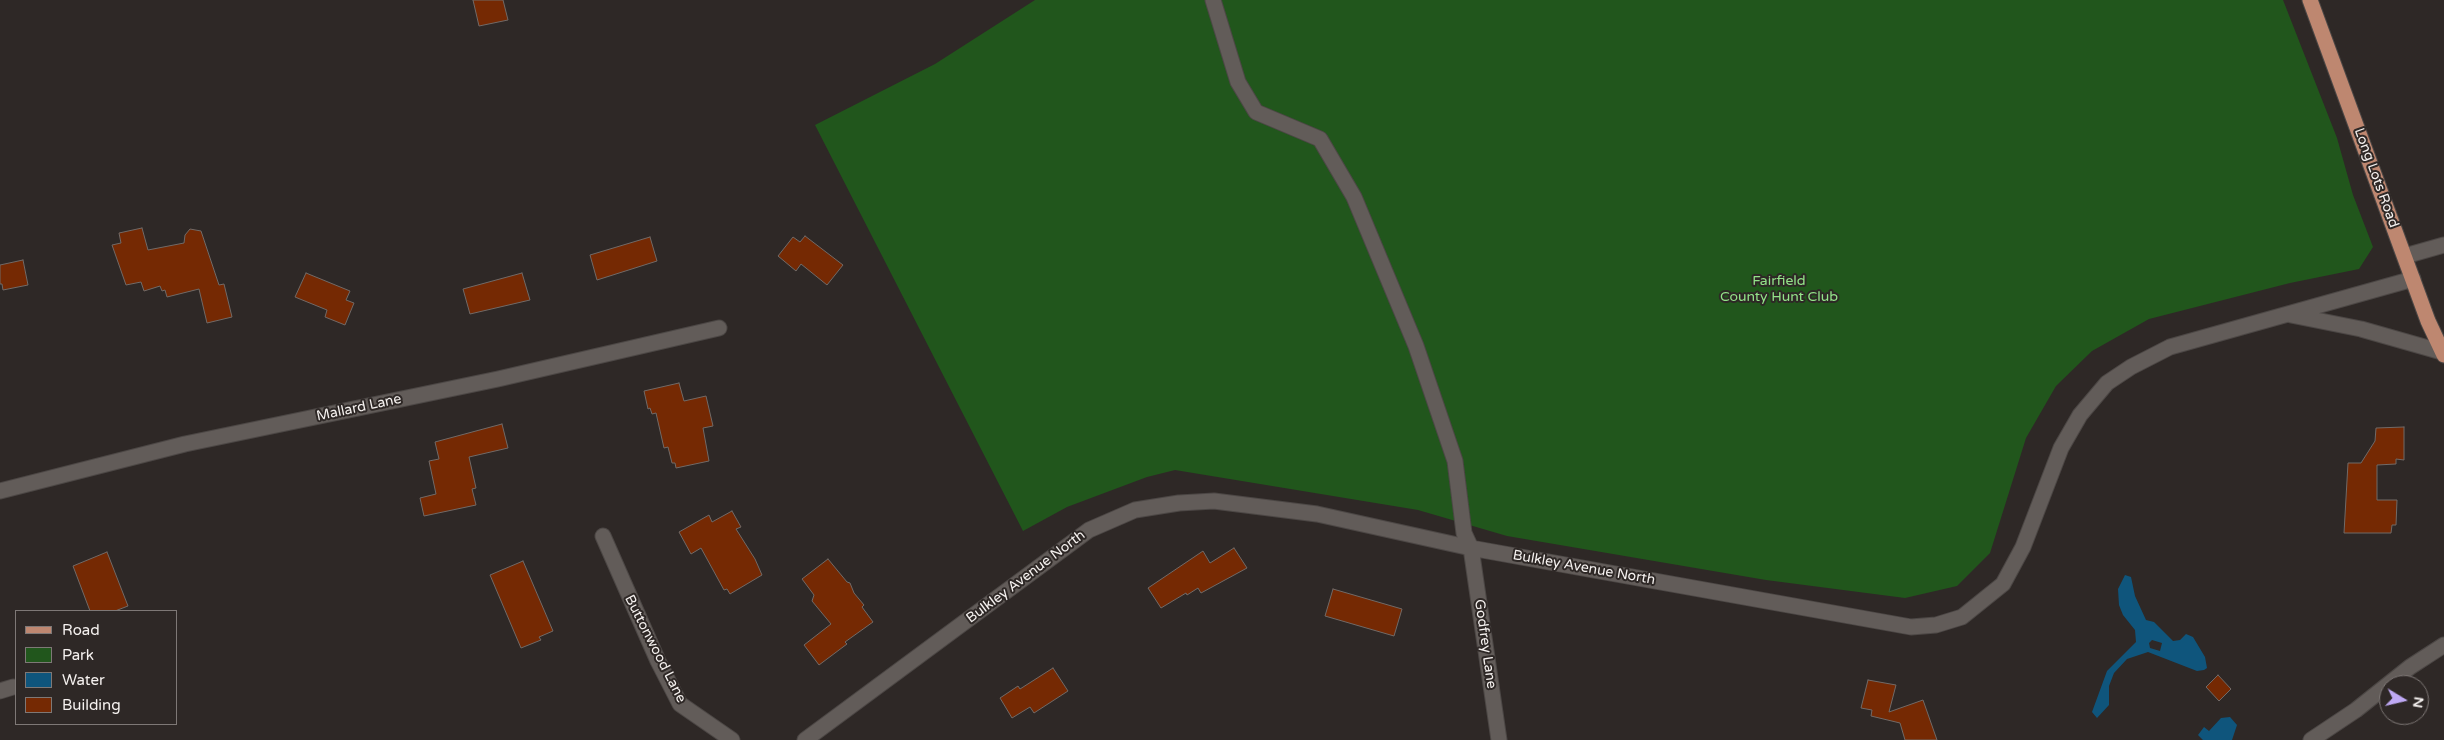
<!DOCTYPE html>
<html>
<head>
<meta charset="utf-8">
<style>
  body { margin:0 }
  #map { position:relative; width:2444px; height:740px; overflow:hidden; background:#2e2826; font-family:"Varela Round",sans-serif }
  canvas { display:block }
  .legend { position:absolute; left:15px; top:610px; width:162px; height:115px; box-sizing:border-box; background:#2e2826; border:1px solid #7e7876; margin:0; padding:6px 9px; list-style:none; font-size:15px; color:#f5f1ef }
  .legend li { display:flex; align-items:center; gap:10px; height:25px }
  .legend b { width:25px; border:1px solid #7e7876 }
  .north { position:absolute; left:2379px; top:675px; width:50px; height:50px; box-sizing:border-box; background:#2e2826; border:1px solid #7e7876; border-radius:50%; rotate:99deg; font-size:14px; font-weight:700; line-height:20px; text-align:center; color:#f5f1ef }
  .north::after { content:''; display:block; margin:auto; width:18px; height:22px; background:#bfa9f4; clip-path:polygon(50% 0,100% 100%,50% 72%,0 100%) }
</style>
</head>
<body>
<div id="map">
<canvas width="2444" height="740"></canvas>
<ul class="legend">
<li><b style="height:6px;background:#be8770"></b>Road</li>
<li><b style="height:14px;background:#21561c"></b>Park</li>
<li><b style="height:14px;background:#0f557c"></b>Water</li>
<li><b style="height:14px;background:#752903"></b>Building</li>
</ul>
<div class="north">N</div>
</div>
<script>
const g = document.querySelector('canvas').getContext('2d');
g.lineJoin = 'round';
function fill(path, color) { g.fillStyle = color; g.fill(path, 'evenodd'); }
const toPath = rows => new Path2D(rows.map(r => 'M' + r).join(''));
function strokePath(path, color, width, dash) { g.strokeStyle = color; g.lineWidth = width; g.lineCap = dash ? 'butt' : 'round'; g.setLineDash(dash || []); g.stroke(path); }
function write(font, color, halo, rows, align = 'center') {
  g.font = font + ' "Varela Round",sans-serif'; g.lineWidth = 4; g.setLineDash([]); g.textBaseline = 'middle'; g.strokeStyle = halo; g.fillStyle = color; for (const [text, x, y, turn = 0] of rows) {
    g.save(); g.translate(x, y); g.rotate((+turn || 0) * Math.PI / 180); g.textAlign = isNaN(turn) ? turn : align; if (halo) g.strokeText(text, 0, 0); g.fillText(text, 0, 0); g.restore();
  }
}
fill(toPath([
  [1035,0,2283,0,2337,138,2353,195,2373,247,2359,269,2290,283,2149,319,2092,351,2056,386,2026,438,1990,553,1957,586,1905,598,1766,580,1507,536,1418,510,1175,470,1147,477,1067,507,1023,531,815,125,935,64]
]), '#21561c');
fill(toPath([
  [2125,575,2131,577,2135,596,2146,620,2154,622,2173,641,2180,640,2186,634,2193,637,2205,657,2207,668,2204,670,2197,671,2148,652,2127,659,2114,673,2109,686,2109,705,2097,718,2092,712,2107,671,2136,642,2135,630,2123,615,2119,605,2118,589],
  [2152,640,2162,643,2160,651,2150,648,2149,643],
  [2230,717,2237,725,2232,740,2203,740,2198,735,2204,727,2209,731,2221,718]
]), '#0f557c');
const building = toPath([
  [473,0,503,0,508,20,479,26,473,0],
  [142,228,148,250,184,243,185,235,190,229,201,231,219,285,224,284,232,317,207,323,199,289,167,297,165,290,162,291,160,286,144,291,141,282,126,285,112,245,121,243,119,233,142,228],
  [805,236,843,265,827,285,801,264,796,271,778,256,793,237,800,242,805,236],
  [650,237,657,261,597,280,590,255,650,237],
  [23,260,28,285,3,290,2,284,0,284,0,265,23,260],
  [306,273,350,291,346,300,354,303,345,325,325,317,327,310,295,297,306,273],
  [522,273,530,300,470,314,463,289,522,273],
  [679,383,684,401,706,396,713,426,703,428,709,461,676,468,675,463,672,463,668,447,664,448,656,413,652,414,650,408,648,409,644,391,679,383],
  [502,424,508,448,469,457,476,488,472,489,476,505,424,516,420,498,436,494,429,461,439,459,435,442,502,424],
  [2404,427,2404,460,2396,459,2396,464,2377,465,2377,500,2397,500,2396,525,2392,525,2391,533,2344,533,2348,463,2361,463,2375,441,2376,428,2404,427],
  [732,511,741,527,736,529,755,559,762,575,730,594,727,589,724,590,701,548,691,554,679,532,709,515,712,522,732,511],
  [1234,548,1247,568,1201,593,1198,588,1187,595,1186,593,1161,608,1148,588,1203,551,1210,563,1234,548],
  [107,552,128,606,115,611,90,611,73,566,107,552],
  [828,559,847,582,850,583,854,593,864,605,862,607,873,622,845,642,847,644,819,665,804,645,831,624,812,601,814,595,802,579,828,559],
  [523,561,553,631,539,637,541,640,521,648,490,575,523,561],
  [1333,589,1402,609,1394,636,1325,616,1333,589],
  [1053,668,1068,691,1034,713,1030,707,1012,718,1000,698,1018,686,1020,689,1053,668],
  [2218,675,2231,689,2219,701,2206,687,2218,675],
  [1868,680,1896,685,1889,712,1923,700,1937,740,1905,740,1900,723,1871,716,1872,710,1861,708,1868,680]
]);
fill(building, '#752903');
strokePath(building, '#716a67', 1);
const minor = toPath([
  [1213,0,1238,82,1256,112,1320,139,1354,197,1416,346,1455,461,1464,533,1471,548,1499,740],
  [2405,256,2444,245],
  [2291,315,2361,329,2442,352],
  [0,491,185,444,498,379,719,328],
  [603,536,658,661,680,704,732,740],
  [0,691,13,687],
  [805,740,1089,530,1135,510,1179,503,1214,501,1317,514,1471,548,1911,627,1936,625,1962,617,2003,584,2023,547,2061,448,2080,415,2107,383,2131,367,2170,347,2413,279],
  [2311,740,2356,710,2410,667,2444,645]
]);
const major = toPath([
  [2310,0,2428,321,2444,355]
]);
strokePath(minor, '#4c4745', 17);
strokePath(major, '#4c4745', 17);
strokePath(minor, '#625c59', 15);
strokePath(major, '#be8770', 15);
write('14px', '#f5f1ef', '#2e2826', [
  ["Long Lots Road",2376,178,70],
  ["Mallard Lane",359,408,-12],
  ["Bulkley Avenue North",1584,568,10],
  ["Bulkley Avenue North",1026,577,-37],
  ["Godfrey Lane",1485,644,82],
  ["Buttonwood Lane",655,649,63]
]);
write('14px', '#93e389', '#2e2826', [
  ["Fairfield",1779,281],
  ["County Hunt Club",1779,297]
]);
</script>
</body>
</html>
